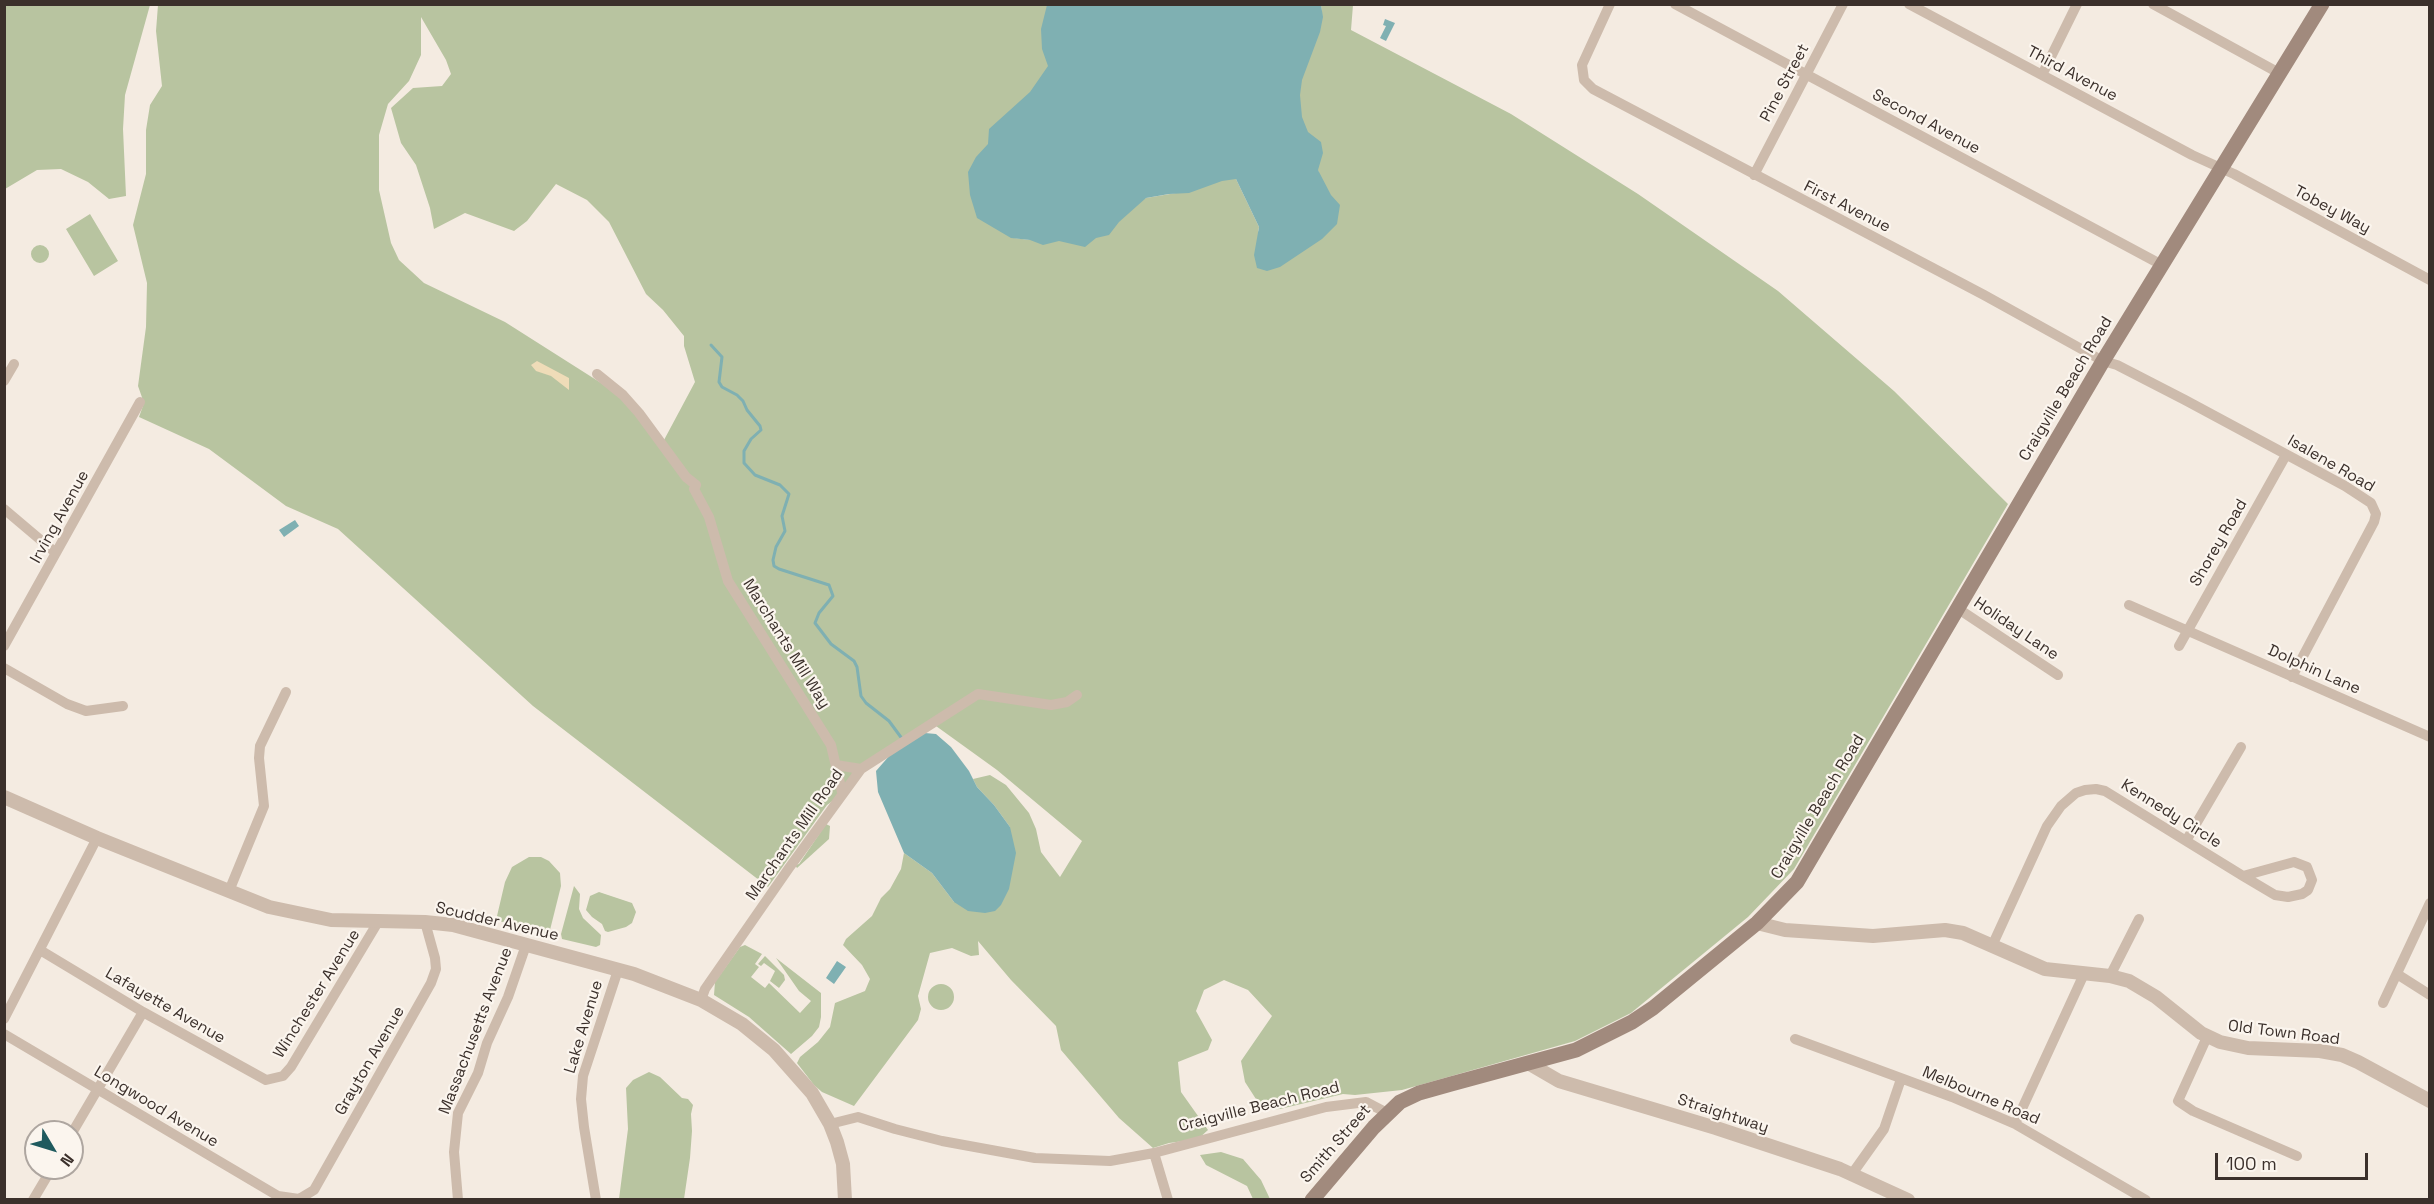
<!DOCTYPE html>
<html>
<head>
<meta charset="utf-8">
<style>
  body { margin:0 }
  #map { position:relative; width:2434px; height:1204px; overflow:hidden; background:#f4ebe1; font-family:"Space Grotesk",sans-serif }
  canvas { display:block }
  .frame { position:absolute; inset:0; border:6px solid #3b302b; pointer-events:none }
  .north { position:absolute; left:24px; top:1120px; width:60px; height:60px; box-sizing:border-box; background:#fbf5ee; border:2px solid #aea6a0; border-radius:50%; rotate:128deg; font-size:16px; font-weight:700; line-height:24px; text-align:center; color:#3b302b }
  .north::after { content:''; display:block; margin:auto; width:21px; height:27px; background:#1f5a5e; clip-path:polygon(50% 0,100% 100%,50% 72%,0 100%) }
  .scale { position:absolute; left:2215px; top:1153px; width:153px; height:27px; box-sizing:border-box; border:3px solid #3b302b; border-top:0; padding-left:8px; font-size:18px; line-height:21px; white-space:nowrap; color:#3b302b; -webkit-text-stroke:4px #fbf5ee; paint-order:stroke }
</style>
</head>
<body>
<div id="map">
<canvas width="2434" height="1204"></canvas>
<div class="frame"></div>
<div class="north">N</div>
<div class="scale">100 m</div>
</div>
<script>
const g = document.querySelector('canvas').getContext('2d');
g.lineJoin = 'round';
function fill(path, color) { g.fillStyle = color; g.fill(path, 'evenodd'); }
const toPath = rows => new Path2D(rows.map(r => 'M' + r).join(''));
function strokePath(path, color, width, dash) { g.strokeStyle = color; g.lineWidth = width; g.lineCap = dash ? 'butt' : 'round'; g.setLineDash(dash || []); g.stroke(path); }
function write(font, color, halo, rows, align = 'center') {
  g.font = font + ' "Space Grotesk",sans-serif'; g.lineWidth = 4.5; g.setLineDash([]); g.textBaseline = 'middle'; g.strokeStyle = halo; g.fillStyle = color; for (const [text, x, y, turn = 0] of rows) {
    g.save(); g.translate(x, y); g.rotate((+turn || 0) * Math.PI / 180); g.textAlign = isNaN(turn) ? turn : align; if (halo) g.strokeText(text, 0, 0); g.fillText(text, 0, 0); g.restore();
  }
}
fill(toPath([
  [1049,4,1056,55,1014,238,1030,240,1146,198,1176,193,1210,177,1236,179,1259,227,1258,232,1319,173,1299,122,1300,77,1322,14,1321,5,1353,5,1351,30,1511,114,1638,194,1778,291,1894,391,2008,504,1794,869,1748,917,1631,1013,1575,1041,1402,1090,1355,1095,1343,1094,1280,1109,1263,1110,1245,1082,1241,1061,1272,1016,1248,990,1224,980,1204,990,1196,1011,1212,1040,1208,1050,1178,1062,1181,1092,1208,1130,1198,1139,1169,1143,1153,1148,1119,1118,1061,1050,1056,1026,1011,980,978,941,979,955,971,956,952,948,930,953,918,996,921,1009,918,1020,854,1106,822,1092,814,1085,797,1063,800,1057,818,1042,830,1027,835,1003,865,991,870,979,862,965,843,945,846,939,872,916,881,898,890,889,901,869,904,853,932,873,954,902,1010,827,994,805,977,787,973,779,990,775,1006,785,1029,813,1036,829,1041,852,1060,877,1082,841,997,770,936,726,866,768,847,791,827,805,768,887,533,706,338,529,286,506,209,449,139,417,144,403,138,386,146,327,147,283,133,225,146,174,146,130,150,105,162,86,156,31,158,5],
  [421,17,446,60,451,74,442,86,413,88,391,108,401,143,416,165,430,208,434,229,465,213,514,231,527,221,556,184,587,200,609,222,646,294,663,310,684,336,684,346,695,382,664,440,631,402,505,322,424,283,399,260,391,243,379,190,379,135,388,104,409,81,421,55],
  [4,5,150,5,125,95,123,129,126,196,109,199,88,182,61,169,37,170,5,189],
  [90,214,118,261,94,276,66,229],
  '31 254a9 9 0 1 1 18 0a9 9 0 1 1-18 0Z',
  [826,824,830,826,829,839,797,868,795,865,799,864],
  [529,857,541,857,549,861,560,873,561,886,549,934,499,921,497,916,505,882,512,867],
  [574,886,580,894,579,909,583,918,601,935,600,945,596,947,562,939,561,934],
  [599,892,632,903,636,912,632,923,626,927,608,932,605,931,602,924,592,917,586,910,590,896],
  [745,945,762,954,755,964,759,967,751,977,765,988,769,983,800,1013,811,1001,799,991,776,958,821,993,821,1017,819,1027,812,1036,791,1054,749,1017,714,995,715,982,740,947],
  [765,956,784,975,785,980,779,988,770,981,775,971,764,963,761,966,758,964],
  '928 997a13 13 0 1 1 26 0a13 13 0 1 1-26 0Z',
  [649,1072,660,1077,682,1098,688,1099,693,1105,691,1114,692,1131,690,1158,684,1199,619,1199,628,1129,626,1088,633,1080],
  [1221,1152,1243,1159,1261,1180,1270,1199,1253,1199,1247,1186,1206,1165,1200,1155]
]), '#b8c4a0');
fill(toPath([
  [537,361,569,378,569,390,551,376,536,371,531,365]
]), '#efdcb8');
fill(toPath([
  [1047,5,1321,5,1323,17,1320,32,1302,80,1300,95,1302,117,1308,132,1321,142,1323,153,1318,170,1331,195,1340,205,1337,224,1322,239,1280,267,1267,271,1257,268,1254,255,1259,227,1236,179,1222,181,1189,193,1169,194,1146,198,1119,222,1109,235,1096,238,1085,247,1059,241,1043,245,1030,240,1011,238,977,218,970,195,968,172,976,157,988,144,989,129,1030,92,1048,66,1042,49,1041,29],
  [1385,19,1395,23,1386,41,1380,38,1386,26,1383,25],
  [295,520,299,526,284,537,279,530],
  [925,733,936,734,951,747,969,771,977,787,994,805,1010,827,1016,853,1009,889,1001,905,995,911,985,913,968,911,954,902,932,873,904,853,878,792,876,771,890,755],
  [837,961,846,967,834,984,826,978]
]), '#7fb0b2');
strokePath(toPath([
  [711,345,722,357,719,382,722,387,737,395,743,401,747,410,760,426,761,430,751,439,744,451,744,463,755,475,780,485,789,494,782,516,785,531,776,547,773,560,774,566,779,569,829,585,833,596,819,613,815,623,831,644,854,661,857,667,861,696,866,703,889,721,903,740]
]), '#7fb0b2', 3);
strokePath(toPath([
  [1610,4,1582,65,1584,80,1593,89,1984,295,2103,361,2117,365,2185,400,2345,486,2371,503,2376,514,2374,522,2292,677],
  [1675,4,2162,265],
  [1909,4,2192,155,2234,174,2430,280],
  [2153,4,2279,73],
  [2042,75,2077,4],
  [1754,175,1843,4],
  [597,374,623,395,639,413,686,477,696,485,694,489,709,517,728,581,831,745,842,792],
  [4,381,14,364],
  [4,509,56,553],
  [2129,605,2430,737],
  [1957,608,2058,675],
  [4,646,140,402],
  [2179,646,2286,455],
  [4,668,67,704,86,711,123,706],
  [836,765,861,769],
  [2186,841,2241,747],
  [229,891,264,806,259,758,260,746,286,692],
  [1992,946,2047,826,2061,806,2076,793,2085,790,2096,789,2105,791,2243,876,2275,895,2288,897,2302,894,2308,890,2312,880,2307,867,2294,862,2243,876],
  [40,950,143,1012,266,1080,283,1076,291,1067,378,922],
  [2397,974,2430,995],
  [2110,976,2139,919],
  [701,1000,705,989,789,868,861,769,978,694,1051,705,1067,702,1077,695],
  [2383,1003,2430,903],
  [4,1019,97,838],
  [4,1034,278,1196,299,1199,314,1190,431,983,436,969,435,958,425,922],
  [2207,1037,2178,1101,2193,1111,2297,1156],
  [1795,1039,1952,1097,2015,1124,2146,1200],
  [830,1124,858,1117,895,1129,942,1141,1035,1158,1110,1161,1154,1153,1326,1107,1366,1102,1387,1113],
  [2015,1124,2084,974],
  [72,1133,143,1012],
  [1154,1153,1168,1200],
  [1852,1174,1884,1129,1901,1079],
  [33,1200,52,1168],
  [458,1200,454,1152,458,1113,478,1073,487,1043,508,997,526,945],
  [596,1200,584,1127,581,1099,583,1076,618,970]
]), '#cdbbac', 10);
strokePath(toPath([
  [4,797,97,838,269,907,331,920,425,922,453,925,634,974,701,1000,742,1024,774,1050,812,1093,830,1124,837,1142,843,1164,845,1200],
  [1757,923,1785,930,1873,936,1945,930,1963,933,2045,969,2110,976,2129,981,2156,997,2201,1033,2220,1042,2248,1048,2320,1051,2342,1055,2358,1062,2430,1101],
  [1528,1063,1559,1081,1716,1128,1840,1169,1908,1200]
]), '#cdbbac', 14);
strokePath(toPath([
  [1312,1200,1374,1127,1400,1102,1419,1093,1451,1084,1576,1050,1632,1022,1653,1008,1757,923,1797,882,2103,361,2322,4]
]), '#a18a7d', 15);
write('16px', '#3b302b', '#fbf5ee', [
  ["Third Avenue",2072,74,28],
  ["Pine Street",1785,83,-62],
  ["Second Avenue",1926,122,28],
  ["First Avenue",1847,207,27],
  ["Tobey Way",2332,210,28],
  ["Craigville Beach Road",2066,389,-59],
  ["Isalene Road",2331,464,30],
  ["Irving Avenue",60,517,-61],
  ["Shorey Road",2219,543,-60],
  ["Holiday Lane",2016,629,34],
  ["Marchants Mill Way",786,644,58],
  ["Dolphin Lane",2314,670,24],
  ["Craigville Beach Road",1818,807,-59],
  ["Kennedy Circle",2171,814,32],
  ["Marchants Mill Road",795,835,-55],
  ["Scudder Avenue",497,922,13],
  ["Winchester Avenue",317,994,-58],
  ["Lafayette Avenue",165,1006,30],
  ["Lake Avenue",584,1027,-73],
  ["Massachusetts Avenue",476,1031,-69],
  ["Old Town Road",2284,1033,7],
  ["Grayton Avenue",370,1061,-60],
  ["Melbourne Road",1981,1096,23],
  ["Longwood Avenue",156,1107,31],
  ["Craigville Beach Road",1259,1107,-14],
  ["Straightway",1723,1114,18],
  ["Smith Street",1336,1144,-49]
]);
</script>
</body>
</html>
